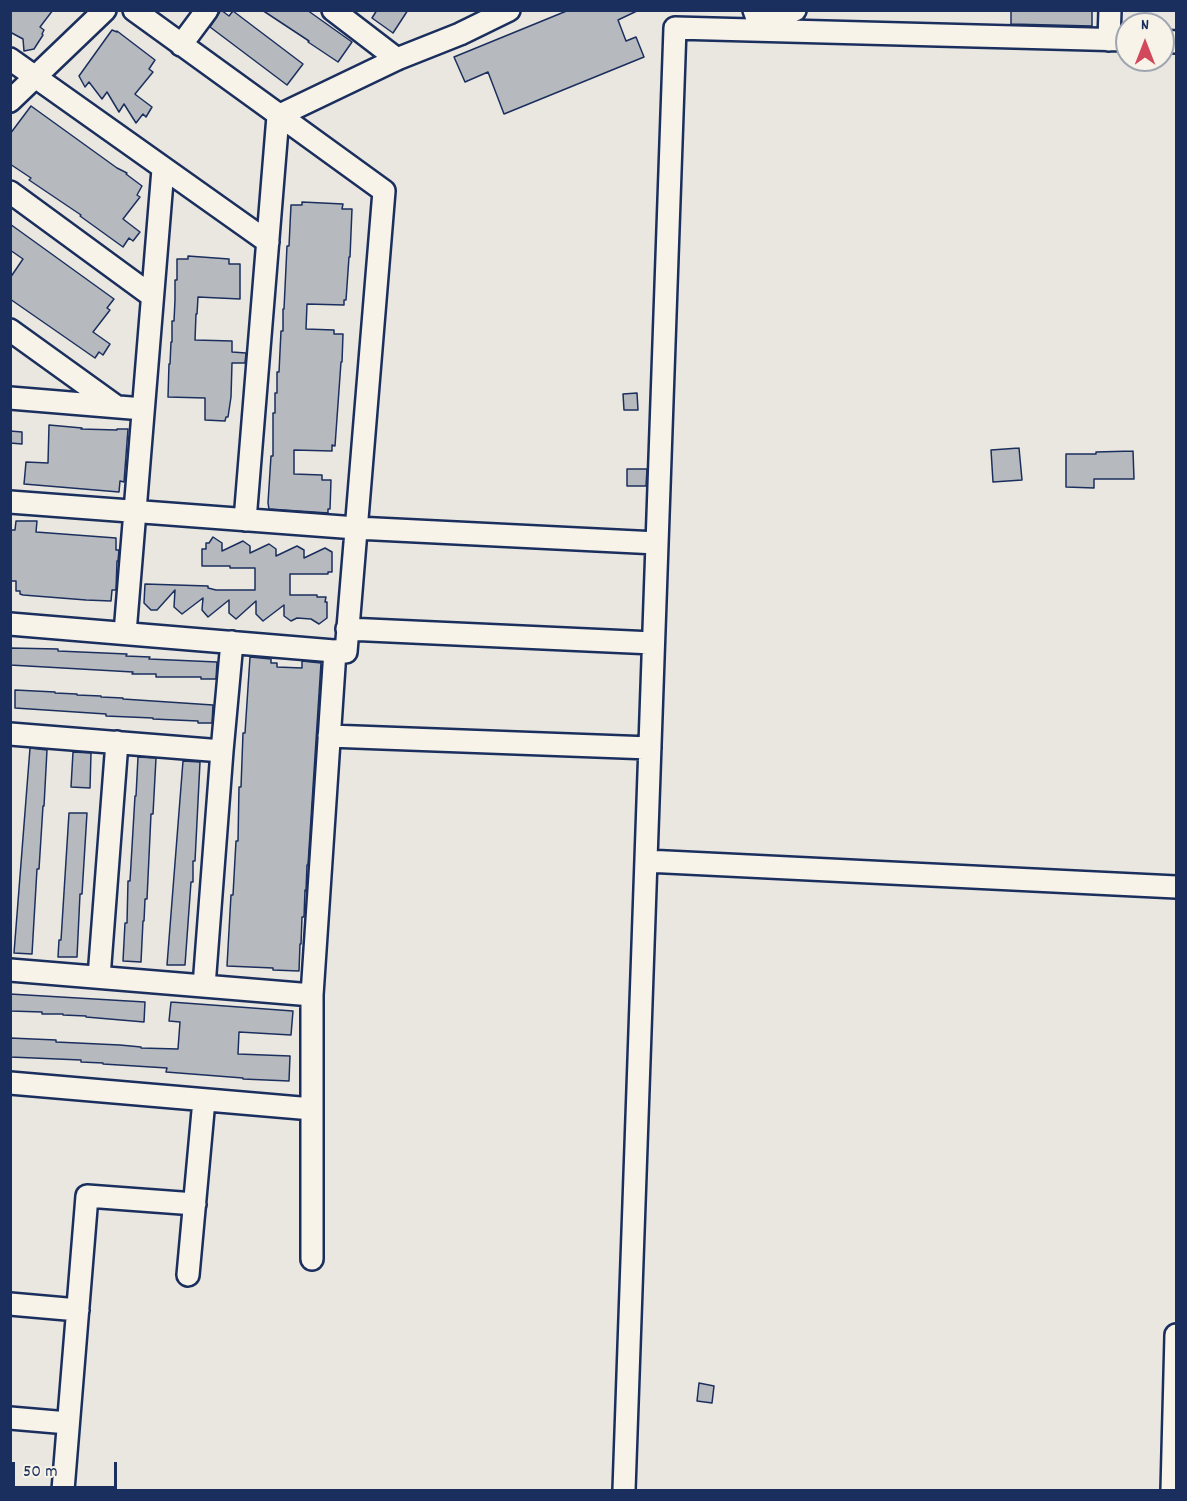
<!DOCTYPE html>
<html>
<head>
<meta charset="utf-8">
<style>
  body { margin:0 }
  #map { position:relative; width:1187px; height:1501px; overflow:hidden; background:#eae7e0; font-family:Dekko,sans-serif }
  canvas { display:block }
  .frame { position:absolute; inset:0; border:12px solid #1b2f5e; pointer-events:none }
  .north { position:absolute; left:1115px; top:12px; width:60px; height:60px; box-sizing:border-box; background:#f7f3e8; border:2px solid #9fa5b1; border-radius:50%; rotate:0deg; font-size:16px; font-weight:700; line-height:24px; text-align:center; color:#1b2f5e }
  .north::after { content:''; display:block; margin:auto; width:21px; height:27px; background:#d1495b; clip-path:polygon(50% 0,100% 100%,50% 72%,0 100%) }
  .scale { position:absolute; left:12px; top:1462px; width:105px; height:27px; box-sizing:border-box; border:3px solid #1b2f5e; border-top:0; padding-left:8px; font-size:18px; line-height:21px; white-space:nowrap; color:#1b2f5e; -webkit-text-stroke:4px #f7f3e8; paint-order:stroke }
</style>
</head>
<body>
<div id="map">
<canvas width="1187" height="1501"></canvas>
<div class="frame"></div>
<div class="north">N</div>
<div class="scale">50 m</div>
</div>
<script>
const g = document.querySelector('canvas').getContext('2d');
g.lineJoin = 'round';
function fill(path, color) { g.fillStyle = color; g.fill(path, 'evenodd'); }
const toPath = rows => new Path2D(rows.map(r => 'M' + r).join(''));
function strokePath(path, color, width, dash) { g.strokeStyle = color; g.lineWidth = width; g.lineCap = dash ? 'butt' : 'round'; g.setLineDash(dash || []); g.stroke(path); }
const building = toPath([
  [10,10,53,10,40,27,44,30,42,34,43,35,34,49,24,51,23,39,10,32,10,10],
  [221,10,229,16,233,11,303,64,287,85,210,27,221,10],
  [262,10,307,10,352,42,338,62,308,42,309,41,262,10],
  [377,10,408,10,393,33,372,18,377,10],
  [569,10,639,10,618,20,626,41,636,37,644,57,504,114,488,72,465,82,454,57,569,10],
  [1011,10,1092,10,1092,26,1011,24,1011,10],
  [112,30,117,32,117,31,155,60,149,69,153,72,135,94,136,95,152,107,146,117,143,114,136,123,124,104,119,112,107,92,102,99,89,82,85,87,79,76,112,30],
  [31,106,117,168,127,173,126,174,142,186,137,195,140,197,123,219,140,232,133,241,129,238,123,247,80,216,81,215,29,180,31,178,10,164,10,134,31,106],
  [302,202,343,204,342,209,352,209,350,257,349,257,346,300,344,300,344,305,307,304,306,329,334,330,334,334,343,334,342,362,341,362,335,446,332,445,332,451,294,450,294,474,322,475,322,480,331,480,330,509,328,509,328,513,269,509,268,503,271,456,273,456,273,413,275,413,275,393,277,393,277,372,279,372,281,331,283,331,283,309,284,309,287,246,289,246,291,205,302,205,302,202],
  [10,224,114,299,107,308,110,310,93,332,110,344,103,355,99,352,95,358,10,299,10,278,23,259,10,250,10,224],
  [188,256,229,259,229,264,240,264,240,299,198,297,197,314,196,314,195,340,232,341,232,352,246,353,245,363,232,363,231,397,228,417,226,417,225,421,205,420,205,398,168,397,169,364,170,364,171,342,172,342,172,321,174,321,175,300,175,280,177,280,177,259,188,259,188,256],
  [637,393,638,410,624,410,623,394,637,393],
  [49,425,82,428,81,429,117,430,117,429,128,429,124,482,120,481,119,492,24,484,26,462,48,463,49,425],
  [10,431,22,432,22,444,10,443,10,431],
  [1019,448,1022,480,993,482,991,450,1019,448],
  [1133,451,1134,479,1094,479,1094,488,1066,487,1066,454,1096,454,1096,452,1133,451],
  [627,469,647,469,646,486,627,486,627,469],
  [16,521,37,521,36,532,116,538,116,550,119,550,118,561,117,561,116,590,112,590,111,601,86,600,23,595,20,594,20,591,16,591,16,581,10,581,10,530,15,530,16,521],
  [213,537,222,543,222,551,243,541,250,546,250,553,269,544,276,549,276,556,297,546,304,550,304,558,325,548,332,552,332,572,328,572,328,574,290,574,290,595,317,595,317,597,326,597,325,602,327,602,327,618,319,624,311,619,297,618,291,621,284,616,284,605,263,621,256,614,256,601,236,619,229,613,229,600,208,617,202,610,203,598,182,614,174,607,175,590,157,610,151,610,144,603,145,584,208,586,208,588,216,590,255,590,255,568,230,568,230,566,202,566,202,549,206,549,206,543,209,543,213,537],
  [10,648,58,649,58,651,127,654,126,656,150,657,149,659,217,662,216,679,201,679,201,677,156,677,156,674,132,674,133,672,10,665,10,648],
  [250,657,271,659,271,663,277,663,277,667,302,668,302,661,321,663,308,865,307,865,306,891,305,890,304,917,302,917,301,944,300,944,299,971,273,970,273,968,227,966,231,895,233,895,236,841,238,841,239,787,241,787,243,733,245,733,250,657],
  [15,690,55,692,55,693,77,694,77,695,101,696,101,697,123,698,123,699,213,705,212,723,198,723,198,721,153,719,153,718,106,716,106,714,15,708,15,690],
  [30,748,47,750,44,806,43,806,39,869,37,869,32,954,14,953,30,748],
  [73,752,91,753,90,788,71,787,73,752],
  [138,757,156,758,153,814,151,814,147,899,145,899,144,921,143,921,141,962,123,961,125,923,127,923,128,881,130,881,135,796,136,796,138,757],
  [183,761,200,762,195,861,193,861,193,882,191,882,185,965,167,965,183,761],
  [69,813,87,813,82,894,80,894,77,957,58,957,59,940,61,940,69,813],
  [10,994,145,1002,144,1022,86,1017,86,1016,63,1015,63,1014,42,1014,42,1012,10,1011,10,994],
  [171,1002,293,1011,291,1035,239,1032,238,1054,290,1056,289,1081,243,1079,243,1078,166,1072,167,1068,103,1064,103,1063,81,1062,81,1060,10,1057,10,1038,56,1040,56,1042,120,1045,141,1047,141,1048,178,1049,180,1022,169,1021,171,1002],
  [699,1383,714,1386,712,1403,697,1401,699,1383]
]);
fill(building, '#b6babf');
strokePath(building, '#1b2f5e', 1.5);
const minor = toPath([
  [333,10,397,59],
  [754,10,759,24,795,10],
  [1109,40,1110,10],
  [1163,41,1176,42],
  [181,45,207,10],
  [10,59,268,242],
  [10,101,105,10],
  [10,192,152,296],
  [10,330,117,407],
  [10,398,143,409],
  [10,502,356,528,657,543],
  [245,520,278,116,397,59,460,34,509,10],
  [10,624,346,652,384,191,134,10],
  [347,629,653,643],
  [125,633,163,169],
  [10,734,222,751],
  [329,736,650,748],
  [646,861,1176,887],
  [10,970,312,995],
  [99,977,117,742],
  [204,986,222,751,232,642],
  [10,1083,312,1109],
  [312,1259,312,995,335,651],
  [188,1275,204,1100],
  [10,1304,78,1310],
  [10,1418,68,1423],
  [63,1490,87,1196,195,1204],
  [624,1490,675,28,1127,40],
  [1172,1490,1176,1335]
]);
strokePath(minor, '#1b2f5e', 26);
strokePath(minor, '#f7f3e8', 21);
</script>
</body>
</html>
